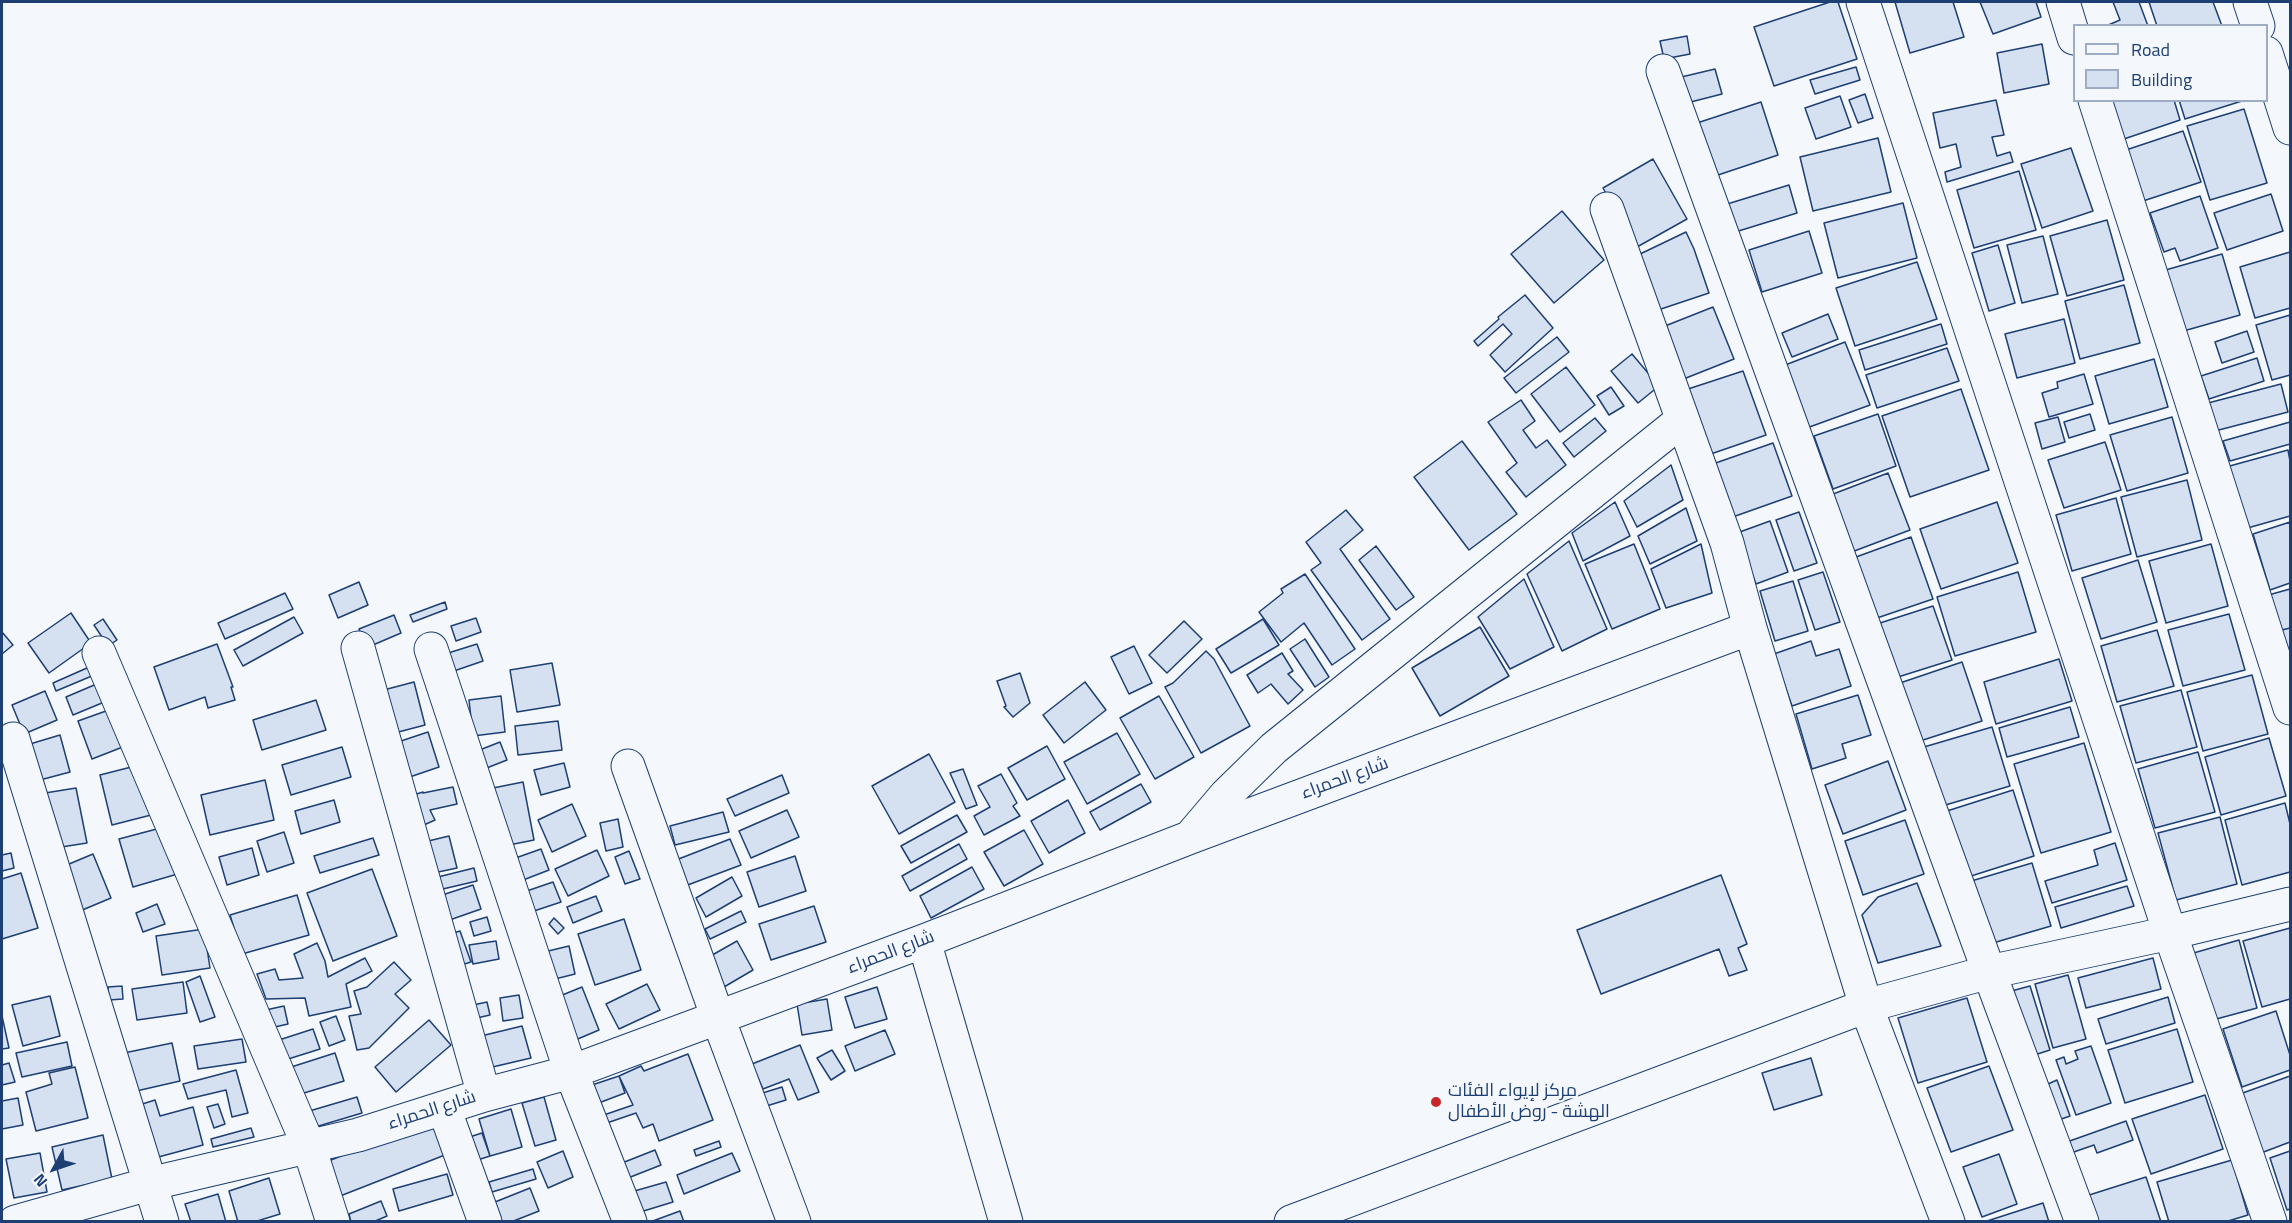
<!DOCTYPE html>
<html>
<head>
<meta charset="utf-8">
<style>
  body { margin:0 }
  #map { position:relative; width:2292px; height:1223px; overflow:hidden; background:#f4f7fb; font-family:"Titillium Web",sans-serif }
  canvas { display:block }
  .frame { position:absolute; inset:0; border:3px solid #1d3f73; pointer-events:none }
  .legend { position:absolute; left:2073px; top:24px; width:195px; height:78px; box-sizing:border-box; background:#f4f7fb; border:2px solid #9eadc5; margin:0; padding:8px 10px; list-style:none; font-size:18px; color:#1d3f73 }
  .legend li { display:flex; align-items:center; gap:12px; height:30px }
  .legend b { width:30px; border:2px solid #9eadc5 }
  .north { position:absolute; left:24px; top:1139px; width:60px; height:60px; -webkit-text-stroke:4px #f4f7fb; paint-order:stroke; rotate:230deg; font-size:16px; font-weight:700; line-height:24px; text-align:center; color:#1d3f73 }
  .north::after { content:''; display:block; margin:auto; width:21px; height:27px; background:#1d3f73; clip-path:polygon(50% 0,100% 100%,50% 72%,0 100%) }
</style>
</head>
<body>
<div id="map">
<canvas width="2292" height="1223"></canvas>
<div class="frame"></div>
<ul class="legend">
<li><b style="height:8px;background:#f4f7fb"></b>Road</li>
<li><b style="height:16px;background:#d5e0f0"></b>Building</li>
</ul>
<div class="north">N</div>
</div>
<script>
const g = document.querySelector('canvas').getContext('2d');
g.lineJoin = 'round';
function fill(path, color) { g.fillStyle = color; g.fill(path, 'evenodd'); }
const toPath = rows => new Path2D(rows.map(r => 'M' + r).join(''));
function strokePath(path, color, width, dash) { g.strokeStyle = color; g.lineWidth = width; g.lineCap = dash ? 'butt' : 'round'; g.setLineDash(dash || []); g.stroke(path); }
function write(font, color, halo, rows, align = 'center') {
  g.font = font + ' "Titillium Web",Cairo,sans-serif'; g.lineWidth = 4.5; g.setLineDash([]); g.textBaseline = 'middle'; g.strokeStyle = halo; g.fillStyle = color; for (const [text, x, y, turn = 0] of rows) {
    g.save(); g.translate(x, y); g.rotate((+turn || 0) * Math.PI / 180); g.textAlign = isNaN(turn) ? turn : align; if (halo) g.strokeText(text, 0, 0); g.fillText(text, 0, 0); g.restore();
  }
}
const building = toPath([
  [1830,2,1838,2,1857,59,1774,86,1754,27,1830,2],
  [1895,2,1953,2,1964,37,1910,53,1895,2],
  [1980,2,2036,2,2041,17,1993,34,1980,2],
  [2113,2,2139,2,2148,26,2106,26,2120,20,2113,2],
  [2149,2,2213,2,2222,26,2157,26,2149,2],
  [1687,36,1690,54,1664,59,1660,41,1687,36],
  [2042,44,2049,84,2004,93,1997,53,2042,44],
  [1856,67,1860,80,1815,94,1810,80,1856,67],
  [1715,69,1722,94,1679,105,1673,79,1715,69],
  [1865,94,1873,118,1858,123,1849,100,1865,94],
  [1840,96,1851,127,1816,139,1805,108,1840,96],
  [1996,100,2004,135,1992,137,1997,156,2010,152,2013,162,1947,182,1945,172,1961,167,1956,144,1940,148,1933,113,1996,100],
  [2108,100,2174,100,2180,120,2121,140,2108,100],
  [2179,100,2245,100,2185,119,2179,100],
  [1761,102,1778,155,1712,177,1694,124,1761,102],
  [2244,109,2267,183,2210,200,2187,126,2244,109],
  [2183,131,2201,182,2143,201,2126,150,2183,131],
  [1878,138,1891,192,1813,211,1800,157,1878,138],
  [2071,148,2093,211,2042,228,2021,164,2071,148],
  [1653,159,1687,219,1637,247,1603,188,1653,159],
  [2019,171,2036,230,1974,248,1957,190,2019,171],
  [1789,185,1797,213,1732,233,1724,205,1789,185],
  [2271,194,2283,231,2227,250,2214,213,2271,194],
  [2200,196,2218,248,2180,261,2175,248,2164,252,2150,213,2200,196],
  [1903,203,1917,258,1838,278,1824,223,1903,203],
  [1562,211,1604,260,1554,303,1511,254,1562,211],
  [2107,220,2124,280,2067,296,2050,236,2107,220],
  [1809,231,1822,273,1762,292,1749,250,1809,231],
  [1686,232,1694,249,1709,293,1649,313,1638,255,1686,232],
  [2043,236,2058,294,2022,303,2007,245,2043,236],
  [1998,245,2015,303,1989,311,1972,253,1998,245],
  [2290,252,2290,308,2255,318,2240,267,2290,252],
  [2222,254,2240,315,2180,332,2162,271,2222,254],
  [1917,262,1937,319,1855,346,1836,288,1917,262],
  [2124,285,2140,343,2080,359,2065,301,2124,285],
  [1525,295,1553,328,1505,372,1490,355,1512,334,1503,324,1478,346,1474,341,1499,319,1498,317,1525,295],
  [1713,307,1734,359,1681,380,1660,328,1713,307],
  [1828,314,1838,339,1792,357,1782,333,1828,314],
  [2290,315,2290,375,2272,380,2256,325,2290,315],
  [2064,319,2075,363,2017,378,2005,334,2064,319],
  [1941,324,1947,344,1865,370,1859,350,1941,324],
  [2247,331,2254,352,2222,363,2215,342,2247,331],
  [1557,337,1569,352,1516,393,1504,378,1557,337],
  [1845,342,1870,405,1804,429,1780,367,1845,342],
  [1947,348,1959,381,1877,408,1866,375,1947,348],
  [1632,354,1659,386,1638,403,1611,371,1632,354],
  [2257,358,2264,381,2209,399,2201,376,2257,358],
  [2154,359,2168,407,2109,424,2095,376,2154,359],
  [1566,367,1595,405,1560,432,1531,394,1566,367],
  [1743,371,1766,435,1705,456,1682,391,1743,371],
  [2084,374,2093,404,2049,417,2042,393,2058,388,2057,382,2084,374],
  [2281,384,2288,412,2215,431,2208,403,2281,384],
  [1611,387,1624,406,1609,415,1597,396,1611,387],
  [1961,389,1989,470,1910,497,1882,416,1961,389],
  [1521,400,1535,421,1523,430,1536,448,1547,440,1566,465,1526,497,1506,472,1517,463,1488,422,1521,400],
  [1878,414,1896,466,1833,489,1814,436,1878,414],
  [2090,414,2095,430,2069,438,2064,422,2090,414],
  [2058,417,2065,442,2042,449,2035,423,2058,417],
  [2172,417,2188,473,2127,491,2110,435,2172,417],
  [1595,418,1606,431,1574,457,1563,443,1595,418],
  [2290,422,2290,444,2230,461,2223,441,2290,422],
  [1462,441,1517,514,1469,550,1414,477,1462,441],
  [2105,442,2121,490,2064,508,2048,460,2105,442],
  [1773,443,1792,496,1727,519,1707,466,1773,443],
  [2288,450,2290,461,2290,516,2244,529,2226,467,2288,450],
  [1671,465,1683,500,1637,527,1624,501,1671,465],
  [1888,473,1910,530,1849,553,1828,496,1888,473],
  [2187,480,2202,540,2137,557,2121,497,2187,480],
  [2116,498,2131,554,2072,571,2056,515,2116,498],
  [1615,502,1630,536,1583,561,1572,533,1615,502],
  [1997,502,2018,563,1941,589,1920,529,1997,502],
  [1686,508,1697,541,1650,564,1638,536,1686,508],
  [1346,510,1363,530,1340,549,1390,619,1362,640,1311,570,1321,563,1306,542,1346,510],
  [1799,512,1817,563,1794,571,1776,520,1799,512],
  [1770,521,1788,572,1756,584,1737,533,1770,521],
  [2290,522,2290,583,2270,590,2253,534,2290,522],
  [1911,537,1933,599,1877,618,1856,557,1911,537],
  [1569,541,1607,629,1562,651,1527,574,1569,541],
  [1634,544,1660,609,1612,629,1585,564,1634,544],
  [1701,544,1712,593,1666,608,1651,569,1701,544],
  [2211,544,2228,606,2166,623,2149,561,2211,544],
  [1376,546,1414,597,1396,610,1359,560,1376,546],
  [2138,560,2157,622,2101,639,2082,578,2138,560],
  [1823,572,1840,622,1815,630,1798,580,1823,572],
  [2018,572,2036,632,1955,656,1937,597,2018,572],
  [1305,574,1355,649,1332,665,1304,623,1281,642,1259,612,1283,593,1281,589,1305,574],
  [1524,579,1554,647,1510,669,1478,617,1524,579],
  [1793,581,1808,631,1775,641,1760,591,1793,581],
  [359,582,368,605,338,618,329,595,359,582],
  [2290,589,2290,628,2274,632,2265,596,2290,589],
  [285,593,293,609,225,639,218,623,285,593],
  [445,602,447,609,413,622,410,615,445,602],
  [1933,606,1952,660,1898,677,1880,623,1933,606],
  [71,613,91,643,49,673,28,643,71,613],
  [2229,614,2245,670,2183,686,2168,630,2229,614],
  [394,615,401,633,366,648,359,629,394,615],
  [294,617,303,633,243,666,234,650,294,617],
  [476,618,481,632,456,641,451,626,476,618],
  [103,619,117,640,108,646,94,625,103,619],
  [1263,619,1279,645,1231,673,1216,649,1263,619],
  [1184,621,1202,639,1167,673,1149,655,1184,621],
  [1480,627,1509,676,1440,716,1412,668,1480,627],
  [2290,628,2290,653,2280,656,2274,632,2290,628],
  [2157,630,2174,686,2117,702,2101,646,2157,630],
  [2,632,13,645,2,654,2,632],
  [1305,639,1329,677,1315,687,1290,649,1305,639],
  [1811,641,1816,656,1839,649,1851,686,1792,706,1774,654,1811,641],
  [217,644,233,687,231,687,235,700,208,708,205,697,169,710,154,667,217,644],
  [477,644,483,661,451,672,445,654,477,644],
  [1134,646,1152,683,1129,694,1111,657,1134,646],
  [1206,651,1214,659,1250,726,1201,753,1165,687,1173,683,1206,651],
  [1282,653,1293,671,1288,674,1303,690,1288,704,1271,684,1258,693,1247,675,1282,653],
  [2059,659,2072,701,1996,724,1984,682,2059,659],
  [1962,662,1982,721,1920,741,1900,683,1962,662],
  [552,663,560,705,517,712,510,670,552,663],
  [96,664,99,673,56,691,53,683,96,664],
  [1020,673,1030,703,1013,717,1004,707,1006,706,997,681,1020,673],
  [2252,675,2268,734,2203,751,2187,692,2252,675],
  [106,680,114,698,73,715,66,697,106,680],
  [414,682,425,725,387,735,376,692,414,682],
  [1085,682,1106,710,1064,743,1043,715,1085,682],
  [2181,690,2197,747,2136,763,2120,706,2181,690],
  [45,691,57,720,24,734,12,705,45,691],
  [1858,695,1871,735,1842,744,1846,758,1812,769,1796,714,1858,695],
  [501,696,505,732,473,736,469,700,501,696],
  [1159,696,1194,757,1155,779,1120,718,1159,696],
  [316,700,326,730,262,750,253,720,316,700],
  [120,706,133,743,92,759,78,721,120,706],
  [2070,707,2079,737,2007,757,1999,728,2070,707],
  [558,721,562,750,518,755,515,726,558,721],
  [1992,727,2010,786,1942,806,1924,747,1992,727],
  [428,732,439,767,398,781,386,746,428,732],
  [1117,733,1140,774,1087,804,1064,762,1117,733],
  [60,735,70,772,40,780,30,744,60,735],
  [2269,738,2286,796,2221,815,2205,757,2269,738],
  [500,742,507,760,479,771,472,753,500,742],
  [2084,743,2111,832,2041,853,2014,764,2084,743],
  [1047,746,1065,779,1027,800,1008,768,1047,746],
  [342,747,351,777,291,795,282,765,342,747],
  [2198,752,2215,812,2155,828,2138,769,2198,752],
  [929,754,955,802,899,834,872,786,929,754],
  [1888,761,1906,810,1843,834,1825,785,1888,761],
  [564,763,570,787,541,795,534,770,564,763],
  [143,764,155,814,112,825,100,775,143,764],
  [963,769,977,805,966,809,950,773,963,769],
  [1001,774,1017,803,1013,806,1020,816,984,835,974,816,990,807,978,786,1001,774],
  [782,775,789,793,735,816,727,799,782,775],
  [265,780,274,820,210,835,201,795,265,780],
  [523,782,534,840,504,846,493,788,523,782],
  [1141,784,1151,802,1100,830,1090,812,1141,784],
  [453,787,457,804,430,810,435,820,415,829,410,796,423,792,423,793,453,787],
  [76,788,87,843,55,848,45,793,76,788],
  [2013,790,2034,856,1968,877,1947,811,2013,790],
  [334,800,340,822,301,834,295,811,334,800],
  [1068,800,1085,833,1049,853,1031,821,1068,800],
  [2285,803,2290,824,2290,872,2242,885,2225,820,2285,803],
  [572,804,586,836,552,852,538,820,572,804],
  [787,810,799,837,751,858,739,831,787,810],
  [723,812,729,832,675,845,670,826,723,812],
  [957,815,967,832,911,863,901,846,957,815],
  [2220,817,2237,884,2176,900,2158,833,2220,817],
  [618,819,623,847,606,851,600,823,618,819],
  [1905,820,1924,874,1863,895,1845,841,1905,820],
  [168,826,181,873,133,887,119,839,168,826],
  [1024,830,1043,864,1004,886,984,852,1024,830],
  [284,832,294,863,267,872,257,841,284,832],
  [449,836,457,868,424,875,416,844,449,836],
  [373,838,379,855,320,873,314,856,373,838],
  [730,839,741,865,685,886,676,860,730,839],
  [2115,843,2127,880,2052,903,2045,881,2098,865,2094,850,2115,843],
  [959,844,967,859,910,891,902,876,959,844],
  [252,848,259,875,227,885,219,857,252,848],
  [541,849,549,870,518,882,510,860,541,849],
  [597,850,609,876,568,896,555,869,597,850],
  [629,851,640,879,625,884,615,857,629,851],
  [11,853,14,868,2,871,2,855,11,853],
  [93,854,111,898,80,911,62,867,93,854],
  [795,856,806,891,759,907,747,872,795,856],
  [2032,863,2051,926,1986,945,1968,882,2032,863],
  [972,867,984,889,931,918,920,896,972,867],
  [474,868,477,881,430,892,426,880,474,868],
  [372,869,397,936,333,961,307,893,372,869],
  [21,873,38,928,2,939,2,879,21,873],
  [1721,875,1747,944,1738,948,1747,970,1729,976,1719,949,1601,994,1577,930,1721,875],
  [732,877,742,896,706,917,696,898,732,877],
  [553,882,561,902,528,913,521,893,553,882],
  [1917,883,1941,946,1878,963,1862,915,1878,897,1917,883],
  [473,885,481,909,441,923,433,898,473,885],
  [2127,886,2134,906,2061,928,2055,907,2127,886],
  [297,895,309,935,242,954,230,915,297,895],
  [596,896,602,911,573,923,567,907,596,896],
  [157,904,165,924,143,932,136,913,157,904],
  [814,906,826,942,771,960,759,924,814,906],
  [741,911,746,922,710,939,705,929,741,911],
  [487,917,491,931,474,936,470,922,487,917],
  [554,918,564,928,558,934,549,924,554,918],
  [624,919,641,970,595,985,578,934,624,919],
  [2290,928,2290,999,2262,1007,2243,941,2290,928],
  [204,929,210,968,162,975,156,936,204,929],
  [460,931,471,962,455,967,444,936,460,931],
  [2239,940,2257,1008,2209,1021,2190,954,2239,940],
  [496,941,499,959,473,964,469,945,496,941],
  [737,941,753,970,724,987,707,958,737,941],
  [317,943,325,961,328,977,365,958,372,971,346,984,351,1007,309,1016,305,998,266,999,257,974,275,969,279,980,303,978,294,954,317,943],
  [569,946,575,974,547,981,540,953,569,946],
  [2153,958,2161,989,2086,1008,2078,978,2153,958],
  [394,962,411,980,395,994,409,1008,369,1048,357,1050,349,1016,361,1014,354,991,367,987,394,962],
  [2068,975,2086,1039,2053,1048,2035,984,2068,975],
  [200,976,215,1017,200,1022,186,982,200,976],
  [183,982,187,1013,137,1020,132,989,183,982],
  [647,984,660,1010,619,1029,606,1004,647,984],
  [122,986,123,999,109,1000,108,987,122,986],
  [2030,986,2050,1050,2025,1058,2004,993,2030,986],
  [582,987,599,1030,573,1041,555,998,582,987],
  [877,987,887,1019,855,1028,845,997,877,987],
  [519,995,523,1018,503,1021,500,998,519,995],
  [50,996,60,1036,23,1046,12,1005,50,996],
  [2168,997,2175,1023,2106,1044,2098,1019,2168,997],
  [1967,998,1987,1062,1918,1083,1898,1018,1967,998],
  [827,999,832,1030,802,1035,797,1004,827,999],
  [487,1002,490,1015,468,1020,464,1007,487,1002],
  [284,1006,288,1024,266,1029,261,1011,284,1006],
  [2276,1011,2290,1055,2290,1070,2242,1087,2223,1029,2276,1011],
  [2,1016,9,1048,2,1049,2,1016],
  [336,1016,345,1040,329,1046,320,1022,336,1016],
  [429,1020,451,1045,396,1092,375,1067,429,1020],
  [522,1026,531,1058,484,1069,477,1037,522,1026],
  [313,1029,320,1049,285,1060,279,1040,313,1029],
  [2177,1029,2193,1082,2125,1103,2108,1050,2177,1029],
  [885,1030,895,1054,855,1071,845,1046,885,1030],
  [242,1039,246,1062,198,1069,194,1046,242,1039],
  [67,1042,72,1066,22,1077,16,1053,67,1042],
  [172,1043,180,1081,132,1092,124,1053,172,1043],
  [800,1045,819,1092,798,1100,789,1079,763,1089,752,1064,800,1045],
  [2091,1046,2111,1103,2076,1115,2056,1060,2064,1057,2066,1064,2078,1059,2075,1051,2091,1046],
  [832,1050,845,1071,831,1080,817,1058,832,1050],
  [335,1053,344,1081,294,1096,285,1069,335,1053],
  [688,1054,713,1120,659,1141,653,1124,643,1128,636,1113,601,1125,598,1117,633,1105,619,1076,641,1066,644,1071,688,1054],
  [1811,1058,1822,1095,1774,1110,1762,1073,1811,1058],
  [9,1063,15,1082,2,1085,2,1065,9,1063],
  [1989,1066,2013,1130,1951,1152,1927,1088,1989,1066],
  [75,1067,88,1118,36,1131,26,1092,52,1084,49,1073,75,1067],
  [236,1070,248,1113,232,1117,226,1090,188,1099,183,1084,236,1070],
  [619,1076,625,1093,596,1104,589,1086,619,1076],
  [2290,1076,2290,1142,2261,1153,2240,1094,2290,1076],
  [2057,1080,2070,1116,2050,1123,2048,1084,2057,1080],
  [782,1087,786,1100,760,1108,756,1095,782,1087],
  [2205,1095,2223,1149,2151,1174,2132,1119,2205,1095],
  [357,1097,362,1113,312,1128,306,1112,357,1097],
  [544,1097,556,1140,535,1146,522,1103,544,1097],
  [18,1098,23,1125,2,1129,2,1101,18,1098],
  [155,1100,160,1116,193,1107,203,1145,151,1159,136,1106,155,1100],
  [218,1104,225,1124,214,1128,207,1107,218,1104],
  [511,1109,522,1147,490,1156,479,1119,511,1109],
  [436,1118,450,1153,335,1198,321,1164,436,1118],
  [2126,1121,2133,1140,2097,1153,2094,1145,2068,1154,2064,1143,2126,1121],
  [251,1128,254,1137,213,1147,211,1139,251,1128],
  [482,1133,490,1156,465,1164,457,1141,482,1133],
  [103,1135,112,1179,62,1190,52,1147,103,1135],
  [719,1141,721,1147,696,1156,694,1150,719,1141],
  [655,1150,661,1165,628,1178,622,1163,655,1150],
  [563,1151,573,1177,548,1188,537,1162,563,1151],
  [2290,1151,2290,1209,2287,1210,2270,1158,2290,1151],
  [40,1153,47,1192,14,1198,6,1159,40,1153],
  [732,1153,740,1171,684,1194,677,1175,732,1153],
  [1999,1154,2017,1204,1982,1217,1963,1167,1999,1154],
  [2232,1160,2248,1215,2225,1222,2169,1222,2157,1182,2232,1160],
  [533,1169,536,1179,492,1192,489,1182,533,1169],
  [447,1174,453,1195,399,1211,393,1189,447,1174],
  [2146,1177,2161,1222,2094,1222,2086,1196,2146,1177],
  [269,1178,280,1214,254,1222,238,1222,229,1191,269,1178],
  [666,1182,673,1202,637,1213,631,1192,666,1182],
  [530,1188,539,1211,511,1222,502,1222,495,1202,530,1188],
  [218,1194,226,1222,191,1222,185,1204,218,1194],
  [381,1201,387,1216,373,1222,351,1222,349,1214,381,1201],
  [2043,1203,2049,1222,1984,1222,2043,1203],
  [680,1211,684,1222,650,1222,680,1211]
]);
fill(building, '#d5e0f0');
strokePath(building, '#1d3f73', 1.5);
const minor = toPath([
  [1863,2,2170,933,2270,1222],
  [2063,2,2074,38],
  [2250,2,2258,26],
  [2266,53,2290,128],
  [1663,71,1989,972,2082,1222],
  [2095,100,2290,708],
  [1607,209,1727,543,1750,628,1866,1006,1948,1222],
  [358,648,484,1095],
  [431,649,571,1072,630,1222],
  [99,653,309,1147,333,1222],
  [13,739,162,1222],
  [628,766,718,1018,794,1222],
  [1192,835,1226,795,1274,748,1682,420],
  [924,941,1006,1222],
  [444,1108,485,1222],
  [15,1222,149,1184,358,1135,484,1095,571,1072,924,941,1191,837,1750,628],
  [1291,1222,1866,1006,1989,972,2170,933,2290,904]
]);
strokePath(minor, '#1d3f73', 35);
strokePath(minor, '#f4f7fb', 33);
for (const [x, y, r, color] of [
  [1436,1102,6,"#c62828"]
]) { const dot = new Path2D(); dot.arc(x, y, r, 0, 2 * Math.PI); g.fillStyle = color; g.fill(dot); strokePath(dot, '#f4f7fb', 2); }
write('18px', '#1d3f73', '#f4f7fb', [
  ["شارع الحمراء",1345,779,-20],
  ["شارع الحمراء",891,953,-21],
  ["شارع الحمراء",432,1111,-18]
]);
write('18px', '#1d3f73', '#f4f7fb', [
  ["مركز لإيواء الفئات",1448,1092],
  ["الهشة - روض الأطفال",1448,1113]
], 'left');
</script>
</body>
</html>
